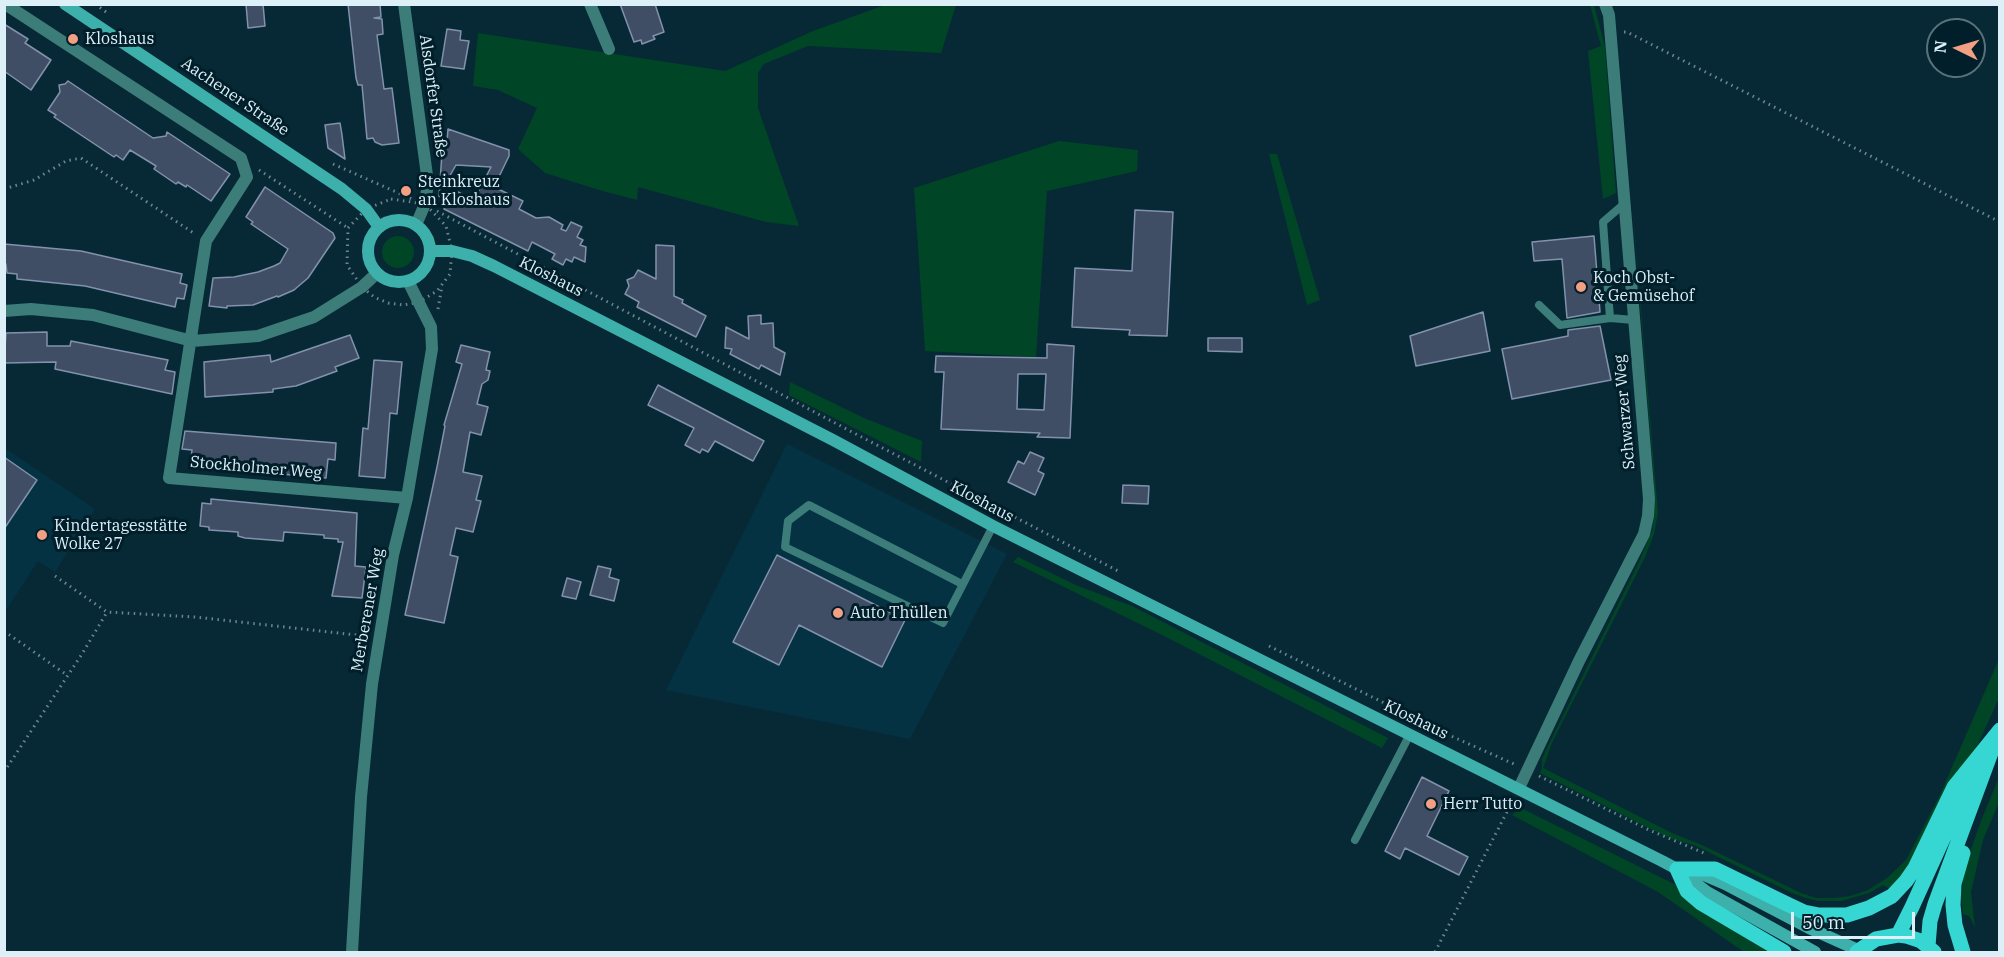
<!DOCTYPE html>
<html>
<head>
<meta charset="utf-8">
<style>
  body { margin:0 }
  #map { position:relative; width:2004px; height:957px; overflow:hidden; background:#072935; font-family:"IBM Plex Serif",serif }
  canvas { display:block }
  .frame { position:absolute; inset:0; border:6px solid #ddeff7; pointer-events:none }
  .north { position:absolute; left:1926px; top:18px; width:60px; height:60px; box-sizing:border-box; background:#001f2a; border:2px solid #58727c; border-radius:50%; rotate:275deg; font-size:16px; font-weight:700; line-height:24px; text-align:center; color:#ddeff7 }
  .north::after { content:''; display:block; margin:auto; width:21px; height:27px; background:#f39f83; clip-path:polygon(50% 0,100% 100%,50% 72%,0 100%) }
  .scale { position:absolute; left:1791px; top:912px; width:124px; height:27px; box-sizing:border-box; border:3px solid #ddeff7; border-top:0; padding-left:8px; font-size:18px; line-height:21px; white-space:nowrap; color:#ddeff7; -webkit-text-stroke:4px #001f2a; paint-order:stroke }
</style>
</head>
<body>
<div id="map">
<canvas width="2004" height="957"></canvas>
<div class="frame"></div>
<div class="north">N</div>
<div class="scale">50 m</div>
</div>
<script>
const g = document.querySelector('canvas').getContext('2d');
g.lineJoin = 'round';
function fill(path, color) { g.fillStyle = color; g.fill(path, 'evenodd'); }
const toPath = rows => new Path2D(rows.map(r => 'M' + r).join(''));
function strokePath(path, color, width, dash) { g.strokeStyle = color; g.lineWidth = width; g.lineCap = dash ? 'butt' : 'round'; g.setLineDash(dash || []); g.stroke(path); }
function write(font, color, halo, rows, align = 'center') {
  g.font = font + ' "IBM Plex Serif",serif'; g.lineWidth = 6; g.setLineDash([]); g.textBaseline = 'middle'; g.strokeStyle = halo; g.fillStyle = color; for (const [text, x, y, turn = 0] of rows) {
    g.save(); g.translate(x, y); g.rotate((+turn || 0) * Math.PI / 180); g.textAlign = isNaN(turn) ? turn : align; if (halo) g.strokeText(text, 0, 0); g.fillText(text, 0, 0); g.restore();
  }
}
fill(toPath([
  [787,444,1007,554,910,739,666,690],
  [5,448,95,509,55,572,38,561,5,612]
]), '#043242');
fill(toPath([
  [885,5,956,5,941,53,808,46,764,64,758,73,758,108,799,226,766,222,638,187,637,200,599,190,545,173,518,149,537,108,498,90,473,86,478,33,725,71,813,31],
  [1590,5,1594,5,1605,47,1616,193,1603,199,1588,51,1601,46],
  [1059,141,1138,150,1137,171,1047,191,1036,357,925,351,914,188],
  [1269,154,1277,154,1320,300,1307,305],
  [1630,176,1658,513,1654,534,1645,557,1552,743,1543,768,1672,833,1702,845,1801,893,1816,898,1833,898,1850,896,1868,890,1887,878,1906,860,1939,797,1999,659,1999,698,1979,742,1910,869,1890,889,1883,885,1869,893,1841,901,1818,901,1806,898,1792,893,1694,845,1672,839,1651,829,1540,773,1542,768,1542,759,1548,746,1639,562,1652,531,1654,518,1654,481],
  '382 252a16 16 0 1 1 32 0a16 16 0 1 1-32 0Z',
  [790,382,864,418,922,441,921,462,789,395],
  [1018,557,1078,586,1132,606,1388,738,1382,748,1162,635,1013,562],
  [1999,777,1999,802,1983,840,1971,892,1975,927,1969,916,1963,914,1961,897,1963,880,1968,858,1981,821],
  [1521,808,1676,885,1773,952,1744,952,1658,892,1512,815]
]), '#004526');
const building = toPath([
  [246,4,263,4,265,26,248,28,246,4],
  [348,4,380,4,381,17,374,18,382,19,383,34,377,35,384,89,392,88,399,143,382,145,375,142,373,138,367,139,362,85,358,85,356,78,348,4],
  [620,4,655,4,664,32,653,36,655,39,642,44,641,40,634,42,620,4],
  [4,24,28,39,25,43,51,60,31,90,4,71,4,24],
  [447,29,461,31,460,40,469,41,464,69,441,66,447,29],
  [68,81,153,138,166,136,167,132,230,174,211,201,187,185,186,187,178,182,176,184,154,169,156,166,130,150,123,160,116,155,114,157,54,117,56,115,48,110,60,92,59,85,65,84,68,81],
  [340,123,342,135,345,159,328,148,325,125,340,123],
  [448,129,509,150,509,156,494,187,523,201,519,209,536,218,549,217,563,225,561,229,566,231,571,222,582,227,577,237,583,240,580,245,586,247,585,262,574,257,572,262,566,259,563,265,552,259,555,254,532,242,528,251,444,209,448,201,439,196,442,153,446,154,448,129],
  [456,165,491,167,474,200,454,190,448,179,456,165],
  [265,187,333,233,335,238,308,278,294,290,278,297,277,296,253,305,227,306,227,308,209,306,213,278,234,277,258,272,274,266,280,263,288,249,251,224,253,222,246,217,265,187],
  [1135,210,1173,212,1167,336,1129,335,1130,330,1072,327,1075,268,1132,271,1135,210],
  [1594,236,1600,312,1567,318,1562,259,1534,261,1532,242,1594,236],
  [4,244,81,251,182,274,180,283,187,285,184,299,177,298,175,307,85,286,17,279,17,274,7,273,6,264,4,265,4,244],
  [656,245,674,246,674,296,683,300,682,303,706,316,696,337,637,307,639,302,625,294,629,286,627,280,634,277,638,270,656,279,656,245],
  [1483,312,1490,351,1416,366,1410,336,1483,312],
  [761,315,761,324,773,323,774,347,785,353,780,375,761,365,759,369,730,354,732,349,725,348,726,327,749,339,748,316,761,315],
  [1600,326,1611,380,1512,399,1502,349,1568,336,1568,330,1600,326],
  [47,332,47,346,70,346,71,341,168,360,165,370,175,372,172,394,55,369,56,362,4,363,6,333,47,332],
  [350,335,359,358,335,367,337,371,296,386,273,389,273,392,205,397,204,362,270,355,271,362,350,335],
  [1208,338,1242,338,1242,352,1208,351,1208,338],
  [1047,344,1074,346,1070,438,1037,437,1040,433,941,429,944,372,935,372,936,356,1047,358,1047,344],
  [1018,374,1046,374,1044,410,1017,409,1018,374],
  [461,345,490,352,486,370,490,371,488,380,482,384,477,404,488,407,481,435,470,432,463,472,482,476,476,500,481,501,473,532,456,528,450,555,458,557,444,623,405,615,437,467,445,426,444,425,462,364,456,362,461,345],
  [374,360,402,362,397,414,390,413,385,478,359,476,363,428,368,429,374,360],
  [658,385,764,441,753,461,715,441,708,452,702,449,700,453,685,445,694,428,648,405,658,385],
  [185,431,336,443,335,460,328,459,326,478,190,466,192,450,182,449,185,431],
  [1030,452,1044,458,1038,471,1044,474,1035,495,1008,482,1018,461,1024,464,1030,452],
  [4,457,37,480,4,529,4,457],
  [1123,485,1149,486,1148,504,1122,503,1123,485],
  [211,499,357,513,355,566,366,567,362,598,332,596,343,542,338,542,338,539,324,538,324,535,284,532,283,541,245,538,238,536,238,532,209,530,209,527,200,526,202,503,211,504,211,499],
  [777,555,905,620,882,667,799,625,779,665,733,642,777,555],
  [598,566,611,569,609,577,619,580,614,601,590,595,598,566],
  [567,578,581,582,576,599,562,596,567,578],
  [1422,777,1449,791,1427,836,1468,857,1459,875,1405,848,1400,859,1385,851,1422,777]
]);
fill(building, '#404e65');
strokePath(building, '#8292ac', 1.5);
strokePath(toPath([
  [95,4,106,12],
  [1624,32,1627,32,2000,222],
  [333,164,412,199],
  [259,170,348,228],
  [4,189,34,180,66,161,81,158,195,234],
  [391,199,425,204,446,226,452,251,450,274,437,291,419,302,404,305,388,303,374,297,362,287,347,265,348,228,366,209,391,199],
  [437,211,852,432,1120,572],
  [438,309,442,286],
  [55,576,107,612,195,617,365,636],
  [4,631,67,675],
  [1269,646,1451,736,1514,764],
  [4,772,82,654,107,612],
  [1539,776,1649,830,1704,853],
  [1435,952,1512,802]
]), '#6d8791', 3, [1.5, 4.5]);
strokePath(toPath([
  [1539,305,1560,325,1610,318,1634,320],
  [1610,318,1603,222,1624,204],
  [962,584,809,505,788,521,785,547,943,623,993,526],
  [1355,840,1409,736]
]), '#3c7d7a', 8);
strokePath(toPath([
  [5,4,241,158,247,177,206,241,169,478,407,498],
  [404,4,428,183,425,204,416,225],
  [590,4,609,49],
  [4,311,31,309,93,315,192,341,258,336,314,317,362,287,377,273],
  [1519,788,1579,661,1644,534,1648,516,1649,499,1609,15,1605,4],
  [352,952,361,797,372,684,393,555,407,498,432,349,431,327,408,281]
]), '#3c7d7a', 12);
strokePath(toPath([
  [65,4,342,189,366,209,379,227],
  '368 251a31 31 0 1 1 62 0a31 31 0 1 1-62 0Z',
  [430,251,452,251,472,256,494,266,833,440,993,526,1662,861,1677,869,1707,892,1815,952],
  [1692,872,1704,875,1725,884,1809,928,1858,950]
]), '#3db0ab', 12);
strokePath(toPath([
  [1898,935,1912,907,1967,786,1975,774],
  [1928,946,1930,921,1935,904,1995,742],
  [1784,952,1701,903,1687,891,1677,869,1715,869,1789,905,1804,912,1819,915,1847,915,1869,908,1892,896,1906,881,1915,868,1954,787,2000,730],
  [1857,952,1876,939,1898,935,1906,936,1921,941,1934,952],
  [1963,952,1955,925,1953,905,1954,884,1963,853]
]), '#36d7d2', 15);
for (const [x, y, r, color] of [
  [73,39,6,"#f39f83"],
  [406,191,6,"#f39f83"],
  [1581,287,6,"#f39f83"],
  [42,535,6,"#f39f83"],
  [838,613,6,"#f39f83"],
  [1431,804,6,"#f39f83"]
]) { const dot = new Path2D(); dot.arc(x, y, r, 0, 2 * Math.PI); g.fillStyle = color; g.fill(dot); strokePath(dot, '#001f2a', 2); }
write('16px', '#ddeff7', '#001f2a', [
  ["Kloshaus",85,39],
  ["Steinkreuz",418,182],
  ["an Kloshaus",418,200],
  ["Koch Obst-",1593,278],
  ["& Gemüsehof",1593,296],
  ["Kindertagesstätte",54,526],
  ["Wolke 27",54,544],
  ["Auto Thüllen",850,613],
  ["Herr Tutto",1443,804]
], 'left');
write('16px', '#ddeff7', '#001f2a', [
  ["Alsdorfer Straße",433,96,82],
  ["Aachener Straße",235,97,34],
  ["Kloshaus",551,277,27],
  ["Schwarzer Weg",1625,412,-95],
  ["Stockholmer Weg",256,468,5],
  ["Kloshaus",982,502,28],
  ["Merberener Weg",368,610,-80],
  ["Kloshaus",1416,720,26]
]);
</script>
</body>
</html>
